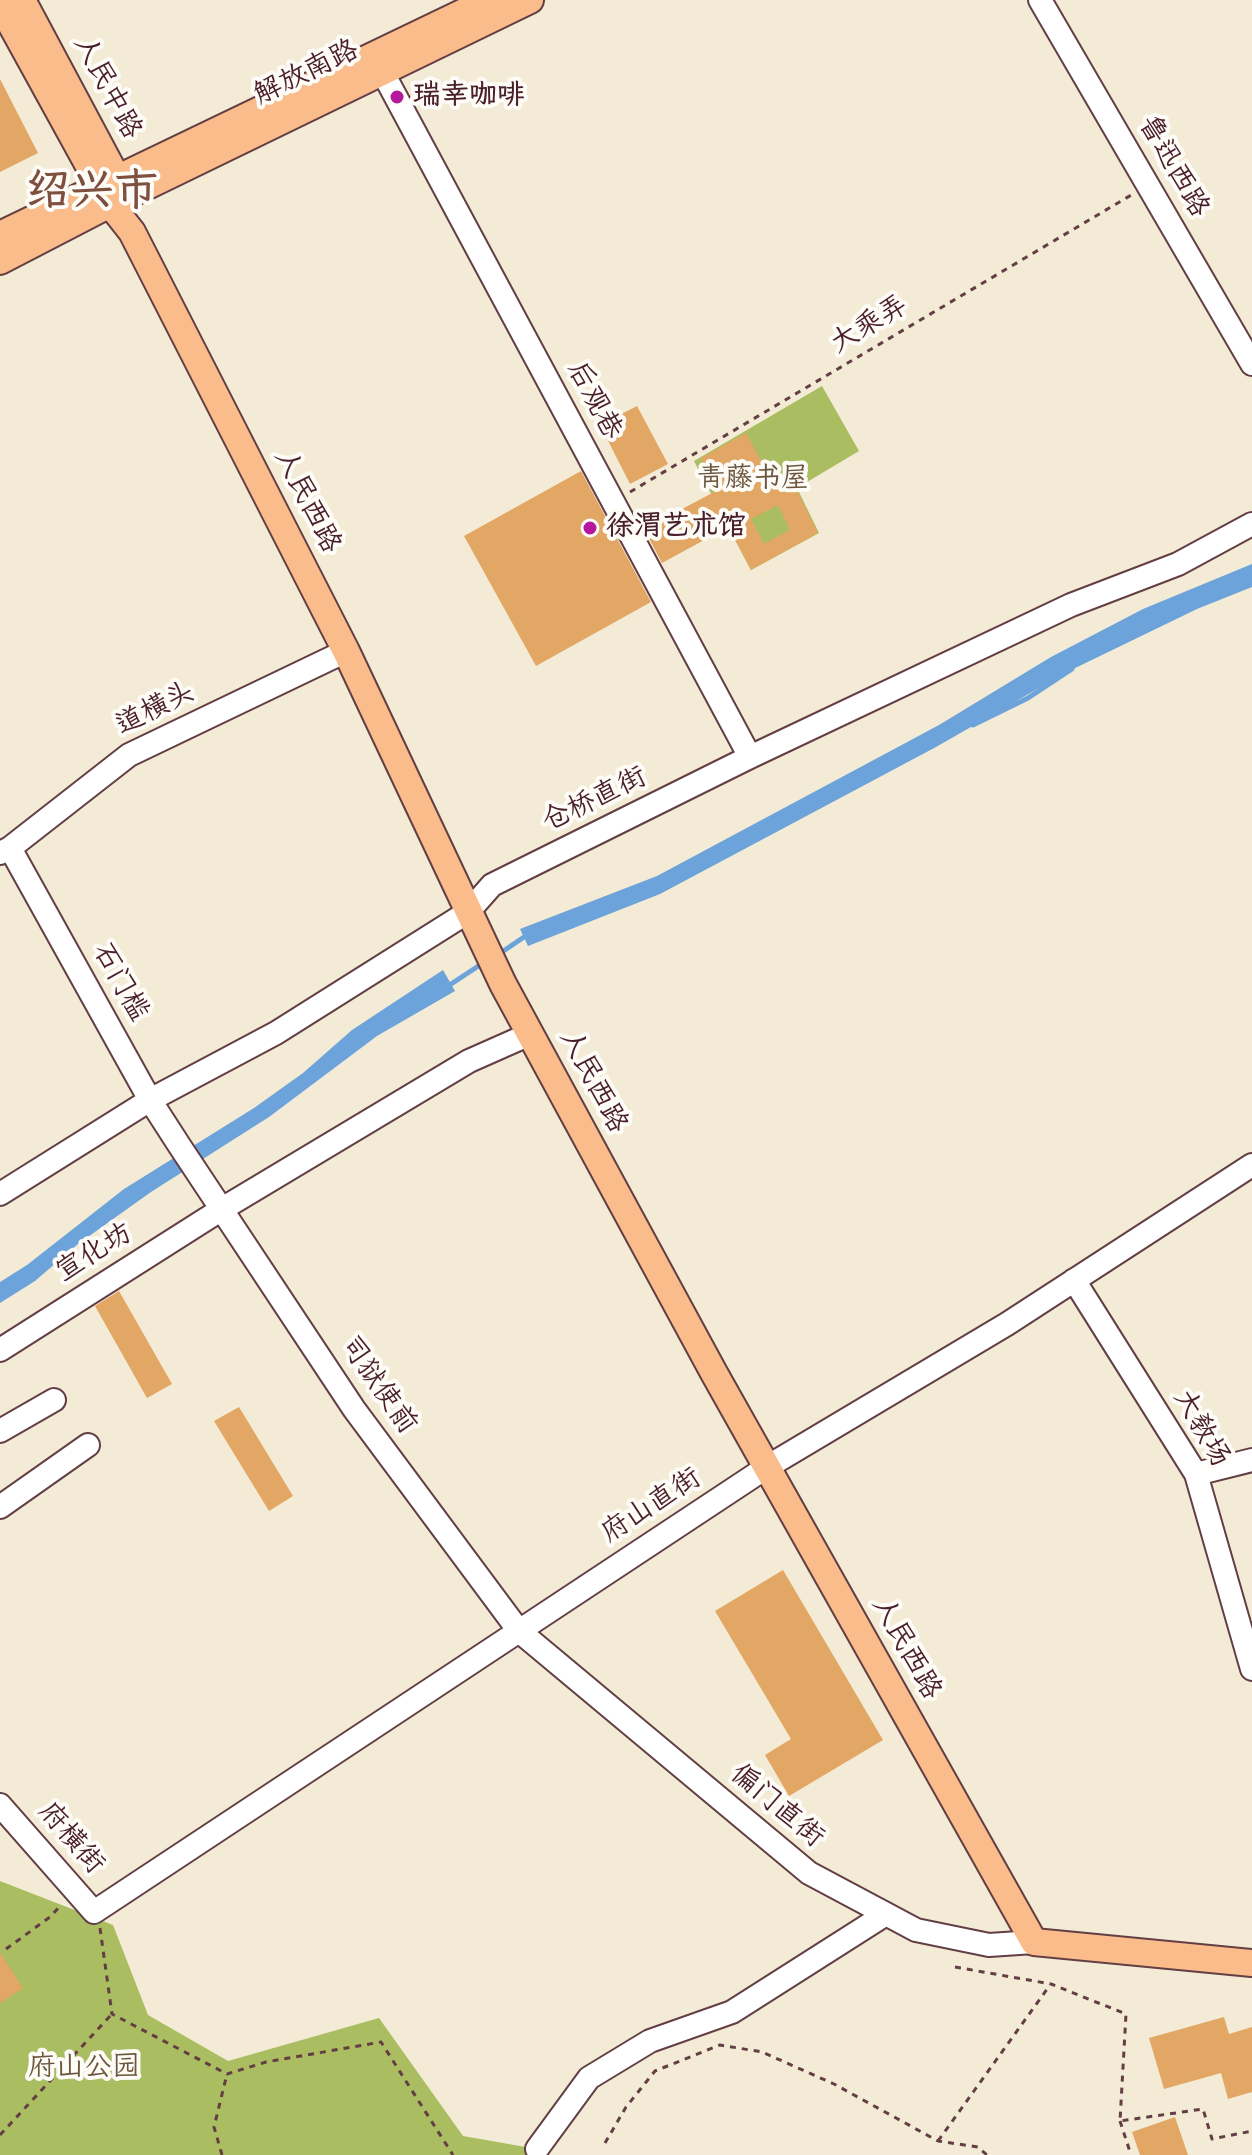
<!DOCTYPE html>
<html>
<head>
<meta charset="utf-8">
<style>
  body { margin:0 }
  canvas { display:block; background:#f3ebd5 }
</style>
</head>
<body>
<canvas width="1252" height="2155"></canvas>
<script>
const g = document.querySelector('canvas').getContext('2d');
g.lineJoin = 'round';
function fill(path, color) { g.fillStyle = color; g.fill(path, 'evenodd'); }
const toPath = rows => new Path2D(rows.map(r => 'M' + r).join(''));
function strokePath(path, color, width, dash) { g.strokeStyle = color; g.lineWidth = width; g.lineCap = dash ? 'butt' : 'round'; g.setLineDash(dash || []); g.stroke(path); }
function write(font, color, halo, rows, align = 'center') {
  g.font = font + ' Mynerve,"LXGW WenKai TC",sans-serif'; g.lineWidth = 8; g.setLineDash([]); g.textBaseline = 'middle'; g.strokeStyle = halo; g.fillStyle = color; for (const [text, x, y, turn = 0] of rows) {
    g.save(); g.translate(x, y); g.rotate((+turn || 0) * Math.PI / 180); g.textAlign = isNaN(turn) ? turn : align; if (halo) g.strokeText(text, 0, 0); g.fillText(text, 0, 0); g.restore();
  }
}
fill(toPath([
  [822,386,859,451,797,488,819,533,751,570,694,461],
  [0,1881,113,1925,148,2015,228,2061,379,2018,463,2136,537,2149,540,2155,0,2155]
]), '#abbd61');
fill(toPath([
  [1252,564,1252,587,1197,609,1067,672,936,747,660,894,528,946,520,929,657,876,939,725,1051,657,1143,609],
  [443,970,455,991,377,1036,269,1117,151,1192,78,1244,35,1281,0,1303,0,1282,27,1265,124,1189,254,1108,303,1073,352,1030]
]), '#6ca3da');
strokePath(toPath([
  [973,725,1028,698,1072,669],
  [499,954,527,935],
  [448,986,483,963]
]), '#6ca3da', 5);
fill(toPath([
  [0,79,38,153,0,172],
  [637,406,668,464,630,484,600,425],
  [746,433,776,488,792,480,818,533,751,570,728,527,662,563,644,529,718,490,701,458],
  [778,505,790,530,764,544,751,519],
  [581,471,651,602,536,666,464,536],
  [119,1291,172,1384,147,1398,95,1306],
  [239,1407,293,1496,269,1511,214,1421],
  [783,1570,883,1740,789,1796,765,1755,791,1739,715,1611],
  [0,1953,23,1988,0,2003],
  [1224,2017,1229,2034,1252,2027,1252,2092,1228,2099,1221,2073,1164,2089,1149,2038],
  [1175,2117,1188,2155,1140,2155,1132,2132]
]), '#e2a764');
const minor = toPath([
  [1040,0,1252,364],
  [383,73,750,757],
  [10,848,150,1100,179,1145,354,1409,519,1631,809,1873,916,1930,989,1945,1034,1942],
  [0,853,10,848,129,755,346,651],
  [0,1194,150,1100,276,1033,468,912,492,885,750,757,1071,605,1178,564,1252,524],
  [1074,1280,1196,1474,1252,1669],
  [0,1350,222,1209,469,1061,530,1034],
  [0,1431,54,1400],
  [1196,1474,1252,1460],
  [0,1507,88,1445],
  [0,1805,94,1912,767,1467,1007,1324,1252,1165],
  [537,2149,589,2078,650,2041,732,2012,886,1914]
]);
const major = toPath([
  [22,0,125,193],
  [0,4,110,204,132,232,346,651,503,984,714,1373,1034,1942,1252,1963],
  [0,235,489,0],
  [0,261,110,204,530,0]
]);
strokePath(minor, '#633e44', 26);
strokePath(major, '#633e44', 30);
strokePath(toPath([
  [630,492,1133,194],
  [100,1928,112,2014,227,2074,266,2062,381,2042,453,2155],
  [6,1949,50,1917,62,1904],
  [955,1967,1051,1984,1126,2014,1120,2121,1203,2109,1212,2139,1252,2131],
  [1120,2121,1131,2155],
  [0,2135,111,2015],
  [938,2141,1050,1985],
  [605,2143,626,2107,655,2071,720,2045,762,2052,834,2084,938,2141,978,2147,987,2155],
  [222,2155,214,2127,227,2074]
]), '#633e44', 3, [6, 6]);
strokePath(minor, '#fff', 22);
strokePath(major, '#f9bc8a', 26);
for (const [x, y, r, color] of [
  [397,97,8,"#b5179e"],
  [590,528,8,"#b5179e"]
]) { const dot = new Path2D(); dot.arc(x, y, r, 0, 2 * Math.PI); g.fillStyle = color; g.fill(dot); strokePath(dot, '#fdfcf7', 3); }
write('28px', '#4a1f2b', '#fdfcf7', [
  ["解放南路",307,74,-26],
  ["人民中路",106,88,62],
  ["鲁迅西路",1172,167,60],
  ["大乘弄",870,326,-31],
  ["后观巷",593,401,62],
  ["人民西路",306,502,63],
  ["道横头",156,710,-27],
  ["仓桥直街",595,801,-26],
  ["石门槛",119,983,61],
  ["人民西路",592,1082,62],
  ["宣化坊",95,1254,-32],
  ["司狱使前",377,1386,55],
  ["大教场",1200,1429,60],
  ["府山直街",652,1507,-33],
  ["人民西路",905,1649,61],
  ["偏门直街",776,1807,40],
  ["府横街",70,1839,49]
]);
write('bold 28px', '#4a1f2b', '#fdfcf7', [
  ["瑞幸咖啡",413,97],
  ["徐渭艺术馆",606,528]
], 'left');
write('28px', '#6c563e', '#fdfcf7', [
  ["青藤书屋",753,480],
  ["府山公园",84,2069]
]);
write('bold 44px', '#7f4f3f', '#fdfcf7', [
  ["绍兴市",92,195]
]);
</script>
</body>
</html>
